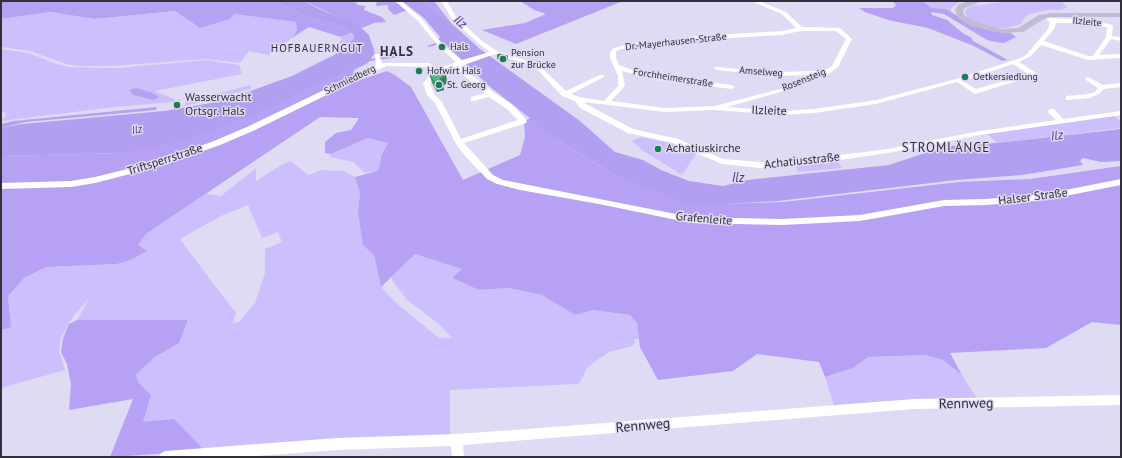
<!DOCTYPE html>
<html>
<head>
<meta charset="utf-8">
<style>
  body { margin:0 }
  #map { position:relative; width:1122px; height:458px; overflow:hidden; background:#e0dbf4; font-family:"PT Sans",sans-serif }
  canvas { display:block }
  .frame { position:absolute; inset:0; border:2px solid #312f39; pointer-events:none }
</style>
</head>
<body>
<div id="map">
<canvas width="1122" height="458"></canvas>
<div class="frame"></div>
</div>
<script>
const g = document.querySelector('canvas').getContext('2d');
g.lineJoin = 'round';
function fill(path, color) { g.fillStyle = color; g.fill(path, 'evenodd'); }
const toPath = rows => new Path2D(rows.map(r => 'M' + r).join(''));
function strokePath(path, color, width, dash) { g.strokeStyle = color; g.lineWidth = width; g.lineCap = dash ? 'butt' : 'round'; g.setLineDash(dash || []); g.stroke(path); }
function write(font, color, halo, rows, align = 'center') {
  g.font = font + ' "PT Sans",sans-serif'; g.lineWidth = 3; g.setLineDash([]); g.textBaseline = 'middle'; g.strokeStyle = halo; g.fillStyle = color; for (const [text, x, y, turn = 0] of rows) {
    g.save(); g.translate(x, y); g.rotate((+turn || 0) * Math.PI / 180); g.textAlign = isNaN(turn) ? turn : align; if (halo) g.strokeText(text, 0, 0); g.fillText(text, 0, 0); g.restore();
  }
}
fill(toPath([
  [922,1,961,1,951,8,951,13,946,9,932,8],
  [1009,1,1061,1,1067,7,1061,10,1048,10,1030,14,1025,17,1021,24,1008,28,995,28,979,24,969,19,965,13,967,8,972,6],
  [175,11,200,28,234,14,297,22,297,30,292,38,268,55,249,51,240,63,205,59,112,66,78,66,66,64,30,51,1,47,1,19,50,12,95,19],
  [352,32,354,35,353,40,339,51,333,49,341,40,341,37],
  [1,49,29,53,56,64,69,67,118,68,207,60,239,65,242,74,155,91,176,100,186,98,173,102,115,107,1,121,7,113,1,112],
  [251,85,251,89,185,106,185,102],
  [1114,116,1121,121,1121,128,997,143,987,134],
  [641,137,670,143,696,154,682,175,642,150,632,141],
  [368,138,388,143,381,156,380,165,377,171,365,173,353,162,329,157,331,154],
  [837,160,842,168,798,172,795,165],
  [291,161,308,175,321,170,343,171,355,177,360,193,358,211,374,255,381,287,396,303,439,338,452,338,439,324,407,300,392,280,392,276,415,254,463,269,452,278,479,290,508,288,542,295,575,315,593,310,630,315,637,323,639,339,635,339,633,346,609,352,594,362,587,368,580,382,577,384,450,390,450,435,205,451,143,422,151,395,138,382,136,373,155,357,179,343,188,320,77,320,90,297,72,318,61,337,59,352,65,370,1,388,1,330,11,326,8,296,24,278,46,267,117,264,130,260,146,251,137,245,146,234,206,194,221,196,256,168,256,181,281,165],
  [248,205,262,238,278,232,282,242,265,249,265,273,255,303,239,322,233,323,236,313,212,282,180,239,221,216],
  [925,355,943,360,962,375,978,400,835,409,825,377,853,368,868,357]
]), '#cdbffd');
fill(toPath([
  [1,1,276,1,289,9,315,20,334,24,352,32,341,37,309,27,292,38,297,30,296,22,234,14,230,19,200,28,175,11,95,19,50,12,1,19],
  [304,1,347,1,357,3,357,5,365,6,364,10,382,17,386,22,374,23,362,28],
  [377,1,394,1,408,10,394,15,388,9,388,5,376,6],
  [423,1,434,1,451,23,430,8],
  [520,1,604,2,623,1,516,44,482,30,525,23,546,14,534,10],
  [893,1,922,1,932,8,946,9,972,25,992,31,1011,33,1016,37,1004,43,996,42,987,40,944,14,931,12,932,15,947,20,964,34,971,37,973,41,1008,60,1002,61,974,46,928,28,888,20,865,12,859,8,893,8,896,5],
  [354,70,355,76,347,79,351,83,387,71,395,75,411,87,463,180,520,155,525,137,524,121,531,118,559,141,618,177,687,205,783,202,959,182,1030,179,1121,166,1121,325,1092,322,1046,348,950,353,962,375,943,360,925,355,868,357,853,368,825,377,819,362,757,354,733,371,658,380,640,347,637,323,630,315,593,310,575,315,542,295,508,288,479,290,452,278,462,269,415,254,381,287,374,255,363,245,358,211,360,193,355,177,377,171,380,165,381,156,388,143,368,138,331,154,325,153,325,142,336,133,351,130,359,118,320,117,146,234,138,245,147,251,130,260,117,264,46,267,24,278,8,296,11,327,1,330,1,156,124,153,292,97],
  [136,88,153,93,159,97,153,100,133,95,129,90],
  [157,107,156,110,26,122,1,128,1,124,13,121],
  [77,320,188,320,179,343,155,357,136,374,138,382,151,395,143,422,174,419,205,451,110,457,133,399,69,410,71,384,67,364,61,352,63,338,69,324]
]), '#b6a1f4');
fill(toPath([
  [276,1,304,1,317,8,358,25,369,35,375,53,368,63,354,70,252,115,184,141,124,153,1,156,1,128,22,124,164,111,223,101,292,76,334,55,353,40,354,35,348,30,334,24,315,20,289,9],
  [402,1,423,1,430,8,451,23,480,49,580,121,615,152,643,160,661,170,689,181,723,186,747,180,889,165,931,151,947,151,952,146,997,143,1121,129,1121,161,1101,162,1083,158,1080,161,1083,165,1022,175,957,180,778,201,688,206,618,177,556,139,489,86,445,44,440,44,437,41,440,37,424,18]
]), '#b39ff1');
fill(toPath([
  [444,40,445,40,445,42,429,47,427,46,444,40],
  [412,53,414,54,414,55,363,62,361,61,363,60,412,53]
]), '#b39ff1');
fill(toPath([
  [395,1,401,1,421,18,444,46,462,60,490,52,478,43,452,19,441,1,447,1,456,17,482,41,497,51,534,63,541,67,566,91,600,75,604,75,604,77,571,94,579,97,604,101,618,86,618,76,610,58,610,52,614,48,632,43,663,41,697,36,782,31,796,28,782,14,751,1,759,1,786,12,802,27,840,28,852,39,838,67,830,73,784,91,727,107,783,111,814,109,876,100,956,79,1021,58,1027,54,1048,29,1050,22,1047,20,1047,18,1076,19,1110,24,1113,26,1112,36,1121,37,1121,41,1111,39,1099,55,1121,54,1121,58,1088,60,1041,45,1031,56,1019,62,1036,73,1036,75,975,94,957,82,876,104,814,113,783,115,714,110,665,112,584,102,586,104,633,129,678,139,723,159,760,162,791,161,888,149,980,131,1056,120,1047,111,1051,109,1054,109,1063,119,1121,111,1121,115,980,135,888,153,791,167,760,168,722,164,673,143,628,133,580,108,575,101,562,96,537,69,530,65,495,54,461,66,493,92,513,105,527,121,526,123,464,143,493,175,503,180,691,217,782,219,860,215,944,200,986,199,1045,194,1121,179,1121,185,1045,200,986,205,944,206,860,221,782,225,691,223,599,204,520,190,497,184,487,179,466,157,456,144,435,103,427,95,423,83,433,72,427,67,386,66,253,131,220,145,161,166,95,183,71,187,1,189,1,183,71,181,95,177,156,162,214,141,247,127,376,65,375,54,379,54,382,63,429,63,437,69,456,62,440,48,417,20,395,1],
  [1056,23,1076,23,1107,27,1106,37,1093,56,1088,56,1044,41,1054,29,1056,23],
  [800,31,836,31,846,39,832,66,820,73,817,71,775,72,715,67,714,68,717,70,775,76,814,75,780,89,715,106,665,108,611,101,625,86,622,71,656,80,732,89,735,87,732,85,656,76,632,70,619,65,616,58,616,52,618,50,632,47,663,45,697,40,782,35,800,31],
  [1013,64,1028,74,976,89,963,81,1013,64],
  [454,67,485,93,471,97,471,101,474,101,489,97,507,109,518,120,461,139,442,102,434,94,430,83,443,70,454,67],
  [1088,77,1103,85,1121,83,1121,87,1104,89,1099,94,1090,98,1066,100,1066,96,1089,94,1095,92,1098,88,1086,80,1085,79,1088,77],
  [1121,395,1121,405,914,409,463,445,464,457,452,457,451,446,337,450,243,457,159,457,161,453,165,451,337,438,456,434,527,429,914,399,1121,395]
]), '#fff');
fill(toPath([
  [971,1,983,1,965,8,963,10,964,15,977,22,1001,29,1018,28,1039,15,1051,13,1121,13,1121,17,1051,17,1044,19,1023,32,1001,33,971,26,958,18,955,10,959,4,971,1]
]), '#c1bcd3');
fill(toPath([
  [497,55,508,56,508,60,503,62,497,59],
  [446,75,447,83,443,86,444,90,437,92,432,83,430,76]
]), '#4a9c70');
fill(toPath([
  [508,56,508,60,503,62,503,58],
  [446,75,447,83,443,86,444,90,437,92,436,84,440,79]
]), '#3c7f5b');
const building = toPath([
  [500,54,508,56,503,58,497,55,500,54],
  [435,71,446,75,440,79,442,82,436,84,430,76,435,71]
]);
fill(building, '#56b582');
strokePath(building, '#3c7f5b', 1);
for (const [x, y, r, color] of [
  [442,47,4,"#217b50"],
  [503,59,4,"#217b50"],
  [419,71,4,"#217b50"],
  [965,77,4,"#217b50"],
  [439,85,4,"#217b50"],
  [177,105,4,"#217b50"],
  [658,149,4,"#217b50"]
]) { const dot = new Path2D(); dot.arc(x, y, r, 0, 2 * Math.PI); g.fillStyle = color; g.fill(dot); strokePath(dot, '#e0dbf4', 1.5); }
write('10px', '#312f39', '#e0dbf4', [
  ["Ilzleite",1087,22,5],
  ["Dr.-Mayerhausen-Straße",676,42,-6],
  ["Amselweg",761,72,4],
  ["Forchheimerstraße",673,78,9],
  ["Schmiedberg",350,80,-26],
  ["Rosensteig",804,80,-22]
]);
write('10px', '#312f39', '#e0dbf4', [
  ["Hals",450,47],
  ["Pension",511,53],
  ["zur Brücke",511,65],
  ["Hofwirt Hals",427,71],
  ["Oetkersiedlung",973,77],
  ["St. Georg",447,85]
], 'left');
g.letterSpacing = '1px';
write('11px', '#312f39', '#e0dbf4', [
  ["HOFBAUERNGUT",317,49]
]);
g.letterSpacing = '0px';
write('italic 11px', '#553594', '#e0dbf4', [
  ["Ilz",137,130,-12]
]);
write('12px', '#312f39', '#e0dbf4', [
  ["Wasserwacht",185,98],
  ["Ortsgr. Hals",185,112],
  ["Achatiuskirche",666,149]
], 'left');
write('12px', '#312f39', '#e0dbf4', [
  ["Ilzleite",769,111,2],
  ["Triftsperrstraße",165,160,-18],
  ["Achatiusstraße",802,161,-6],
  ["Halser Straße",1033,197,-7],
  ["Grafenleite",704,219,5]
]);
write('italic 13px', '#553594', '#e0dbf4', [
  ["Ilz",460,22,39],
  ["Ilz",1057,136,-8],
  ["Ilz",738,178]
]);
g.letterSpacing = '1px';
write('bold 13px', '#312f39', '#e0dbf4', [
  ["HALS",397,52]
]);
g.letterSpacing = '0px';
g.letterSpacing = '1px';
write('13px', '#312f39', '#e0dbf4', [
  ["STROMLÄNGE",946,148]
]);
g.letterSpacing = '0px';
write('14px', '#312f39', '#e0dbf4', [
  ["Rennweg",966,404,-1],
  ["Rennweg",643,426,-5]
]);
</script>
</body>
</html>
